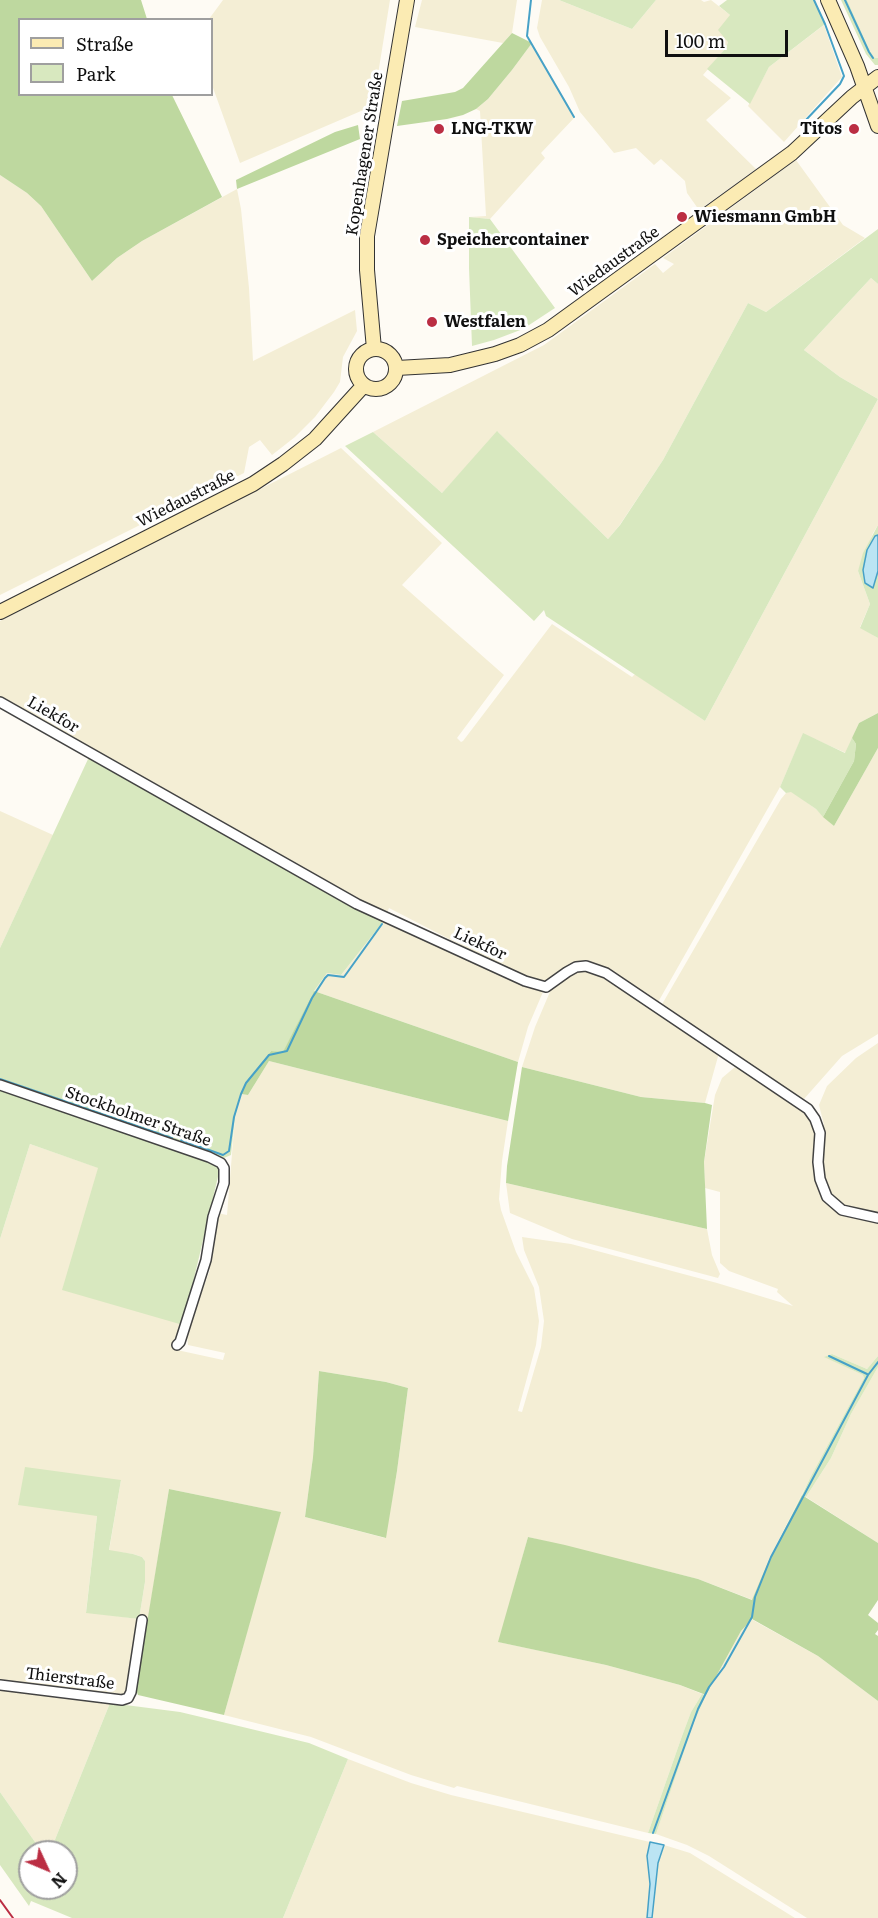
<!DOCTYPE html>
<html>
<head>
<meta charset="utf-8">
<style>
  body { margin:0 }
  #map { position:relative; width:878px; height:1918px; overflow:hidden; background:#fefbf4; font-family:Literata,serif }
  canvas { display:block }
  .legend { position:absolute; left:18px; top:18px; width:195px; height:78px; box-sizing:border-box; background:#fff; border:2px solid #9f9f9f; margin:0; padding:8px 10px; list-style:none; font-size:18px; color:#101010 }
  .legend li { display:flex; align-items:center; gap:12px; height:30px }
  .legend b { width:30px; border:2px solid #9f9f9f }
  .north { position:absolute; left:18px; top:1840px; width:60px; height:60px; box-sizing:border-box; background:#fff; border:2px solid #9f9f9f; border-radius:50%; rotate:134deg; font-size:16px; font-weight:700; line-height:24px; text-align:center; color:#101010 }
  .north::after { content:''; display:block; margin:auto; width:21px; height:27px; background:#bb2e43; clip-path:polygon(50% 0,100% 100%,50% 72%,0 100%) }
  .scale { position:absolute; left:665px; top:30px; width:123px; height:27px; box-sizing:border-box; border:3px solid #101010; border-top:0; padding-left:8px; font-size:18px; line-height:21px; white-space:nowrap; color:#101010; -webkit-text-stroke:4px #fff; paint-order:stroke }
</style>
</head>
<body>
<div id="map">
<canvas width="878" height="1918"></canvas>
<ul class="legend">
<li><b style="height:8px;background:#fbebb3"></b>Straße</li>
<li><b style="height:16px;background:#d8e8bf"></b>Park</li>
</ul>
<div class="north">N</div>
<div class="scale">100 m</div>
</div>
<script>
const g = document.querySelector('canvas').getContext('2d');
g.lineJoin = 'round';
function fill(path, color) { g.fillStyle = color; g.fill(path, 'evenodd'); }
const toPath = rows => new Path2D(rows.map(r => 'M' + r).join(''));
function strokePath(path, color, width, dash) { g.strokeStyle = color; g.lineWidth = width; g.lineCap = dash ? 'butt' : 'round'; g.setLineDash(dash || []); g.stroke(path); }
function write(font, color, halo, rows, align = 'center') {
  g.font = font + ' Literata,serif'; g.lineWidth = 6; g.setLineDash([]); g.textBaseline = 'middle'; g.strokeStyle = halo; g.fillStyle = color; for (const [text, x, y, turn = 0] of rows) {
    g.save(); g.translate(x, y); g.rotate((+turn || 0) * Math.PI / 180); g.textAlign = isNaN(turn) ? turn : align; if (halo) g.strokeText(text, 0, 0); g.fillText(text, 0, 0); g.restore();
  }
}
fill(toPath([
  [223,0,390,0,374,99,368,101,368,108,240,163,212,85,212,20,209,19],
  [422,0,517,0,512,33,503,43,415,27],
  [542,0,559,0,632,29,656,0,701,0,704,2,711,0,730,15,728,42,726,48,703,75,731,98,706,120,756,169,699,210,687,193,685,181,661,159,654,165,636,148,614,153,580,112,569,87,540,37,537,28],
  [847,0,878,0,878,58,875,58,870,51],
  [824,25,842,77,784,142,748,106,769,67],
  [532,43,575,117,541,153,545,158,490,219,469,217,486,216,480,111,476,109,488,99,512,70],
  [796,160,843,225,865,238,766,312,748,303,663,460,619,526,608,539,498,432,442,493,373,432,544,345,655,264,663,273,674,264,663,258],
  [0,175,27,193,41,206,92,281,117,258,142,241,237,189,241,209,249,288,253,361,355,310,357,331,343,357,340,382,334,392,315,417,295,437,272,455,260,440,249,447,244,473,0,595],
  [871,278,878,284,878,399,840,377,804,350],
  [878,399,878,525,873,533,858,571,870,604,860,627,878,638,878,713,859,723,846,753,803,734,780,787,657,1004,624,980,588,960,576,962,546,983,537,982,490,960,389,908,386,915,377,911,0,698,0,621,341,448,442,543,402,585,504,675,457,738,461,742,463,741,552,624,632,677,635,674,705,721],
  [878,748,878,1034,842,1056,804,1099,729,1054,661,1006,781,799,786,793,791,791,816,809,834,826],
  [0,811,53,835,0,948],
  [384,921,541,989,543,992,528,1027,518,1062,314,991,327,973,341,975],
  [588,968,621,986,719,1053,705,1103,641,1097,522,1067,535,1027,552,987,576,969],
  [878,1043,878,1356,867,1369,832,1354,825,1357,863,1375,864,1378,810,1478,768,1562,753,1600,698,1579,528,1537,499,1642,606,1665,680,1685,702,1694,691,1712,682,1736,648,1833,457,1786,454,1788,411,1775,311,1737,224,1715,280,1512,169,1489,148,1620,141,1619,129,1693,122,1697,0,1681,0,1239,30,1144,99,1168,183,1325,177,1350,223,1360,225,1353,188,1345,187,1335,193,1314,210,1270,208,1267,217,1213,227,1215,235,1117,241,1094,248,1095,269,1061,508,1121,502,1161,499,1199,501,1210,516,1252,534,1288,539,1321,536,1345,518,1411,522,1412,541,1347,544,1321,539,1287,524,1250,522,1237,571,1244,717,1283,793,1306,777,1292,778,1289,729,1271,720,1263,720,1192,705,1188,704,1162,715,1095,722,1078,735,1067,744,1070,798,1104,819,1129,824,1125,819,1105,827,1086,856,1058],
  [319,1371,386,1382,408,1388,397,1471,385,1538,305,1517,313,1457],
  [121,1480,109,1551,133,1554,142,1557,145,1561,145,1582,139,1619,86,1612,97,1516],
  [506,1183,707,1229,712,1255,720,1274,718,1278,572,1239,510,1213],
  [878,1367,878,1543,806,1497,831,1458,851,1414],
  [751,1619,818,1656,878,1701,878,1918,807,1918,709,1856,687,1845,656,1834,694,1721,706,1695,741,1631],
  [0,1688,110,1703,50,1852,42,1852,0,1792],
  [348,1759,411,1783,451,1795,650,1842,647,1856,650,1884,647,1918,283,1918],
  [664,1845,690,1853,795,1918,652,1918,658,1863]
]), '#f4eed5');
fill(toPath([
  [559,0,656,0,632,29],
  [727,0,814,0,825,24,769,67,750,104,707,69,726,48,728,42,718,30,730,15,719,6],
  [841,0,847,0,870,51,875,58,878,58,878,65,875,65,866,54],
  [469,217,490,219,555,308,523,329,494,340,472,346,469,268],
  [878,229,878,284,871,278,804,350,840,377,878,399,705,721,546,616,544,610,534,621,345,446,373,432,442,493,497,431,608,539,620,525,663,460,748,303,766,312],
  [878,525,878,535,875,536,873,588,878,571,878,638,860,628,870,604,858,571,863,553],
  [803,733,845,753,852,738,856,744,854,761,823,817,816,809,791,792,786,793,780,787],
  [89,757,383,922,341,975,327,973,314,991,283,1053,271,1051,246,1083,241,1094,235,1117,231,1155,224,1158,0,1081,0,948],
  [0,1089,221,1164,183,1325,62,1290,98,1168,30,1144,0,1239],
  [832,1354,867,1369,878,1356,878,1367,851,1414,831,1458,806,1497,802,1495,810,1478,864,1378,863,1375,824,1357],
  [25,1467,121,1480,109,1550,133,1554,142,1557,145,1561,145,1582,139,1619,86,1613,97,1516,18,1505],
  [702,1694,706,1695,694,1722,656,1834,648,1833,682,1736,691,1712],
  [110,1703,180,1712,222,1722,309,1743,348,1759,283,1918,72,1918,31,1901,29,1906,0,1865,0,1792,42,1852,30,1852,30,1888,66,1888,66,1852,50,1852]
]), '#d8e8bf');
fill(toPath([
  [0,0,141,0,147,19,20,20,20,94,172,95,222,197,142,241,117,258,92,281,41,206,27,193,0,175],
  [512,33,532,43,512,70,488,99,476,109,463,115,447,119,397,126,402,101,455,92,463,88],
  [358,125,360,139,237,189,236,180,335,132],
  [878,713,878,748,834,826,823,817,854,761,856,744,852,738,859,723],
  [314,991,518,1062,508,1121,269,1061,248,1095,241,1094,246,1083,271,1051,283,1052],
  [522,1067,641,1097,705,1103,712,1105,704,1162,707,1229,506,1183,507,1166],
  [319,1371,386,1382,408,1388,397,1471,386,1538,305,1517,313,1457],
  [169,1489,281,1512,224,1715,138,1695,136,1690],
  [802,1495,878,1543,878,1600,868,1615,878,1623,878,1630,875,1634,878,1636,878,1701,818,1656,752,1619,741,1631,706,1695,680,1685,606,1665,498,1642,528,1537,565,1545,698,1579,752,1600,768,1562]
]), '#bed89f');
const water = toPath([
  [878,535,878,571,873,588,865,583,863,570,867,550,875,536,878,535],
  [650,1842,664,1845,658,1863,652,1918,647,1918,650,1884,647,1856,650,1842]
]);
fill(water, '#bbe4f3');
strokePath(water, '#46a1c7', 1.5);
strokePath(toPath([
  [531,0,527,36,574,117],
  [845,0,869,52,873,58],
  [804,122,840,84,844,76,825,24,814,0],
  [0,1079,172,1138],
  [181,1140,223,1155,229,1151,234,1117,241,1094,246,1083,269,1055,287,1051,312,998,325,978,328,975,344,977,382,924],
  [829,1356,867,1374],
  [653,1833,698,1709,709,1687,724,1667,752,1617,755,1597,771,1557,868,1375,878,1362]
]), '#46a1c7', 2);
const street = toPath([
  [0,702,357,904,525,981,546,987,567,972,576,967,586,966,606,973,808,1109,815,1119,820,1133,818,1162,820,1179,827,1197,842,1210,878,1218],
  [0,1085,209,1157,221,1163,224,1168,224,1183,213,1217,206,1260,180,1342,177,1345],
  [0,1685,122,1700,128,1698,131,1692,142,1620]
]);
const secondary = toPath([
  [828,0,857,66,878,126],
  '356 369a20 20 0 1 1 40 0a20 20 0 1 1-40 0Z',
  [374,349,367,270,367,236,407,0],
  [397,368,450,365,495,354,520,345,548,330,792,153,852,97,878,77],
  [0,612,253,484,283,464,315,439,364,385]
]);
strokePath(street, '#434343', 12);
strokePath(secondary, '#323232', 16);
strokePath(street, '#fff', 9);
strokePath(secondary, '#fbebb3', 14);
strokePath(toPath([
  [0,1900,13,1918]
]), '#bb2e43', 2);
for (const [x, y, r, color] of [
  [439,129,6,"#bb2e43"],
  [854,129,6,"#bb2e43"],
  [682,217,6,"#bb2e43"],
  [425,240,6,"#bb2e43"],
  [432,322,6,"#bb2e43"]
]) { const dot = new Path2D(); dot.arc(x, y, r, 0, 2 * Math.PI); g.fillStyle = color; g.fill(dot); strokePath(dot, '#fff', 2); }
write('bold 16px', '#101010', '#fff', [
  ["LNG-TKW",451,129],
  ["Titos",842,129,"right"],
  ["Wiesmann GmbH",694,217],
  ["Speichercontainer",437,240],
  ["Westfalen",444,322]
], 'left');
write('16px', '#101010', '#fff', [
  ["Kopenhagener Straße",365,154,-81],
  ["Wiedaustraße",614,262,-36],
  ["Wiedaustraße",186,499,-27],
  ["Liekfor",53,715,30],
  ["Liekfor",480,944,25],
  ["Stockholmer Straße",138,1117,19],
  ["Thierstraße",70,1679,7]
]);
</script>
</body>
</html>
